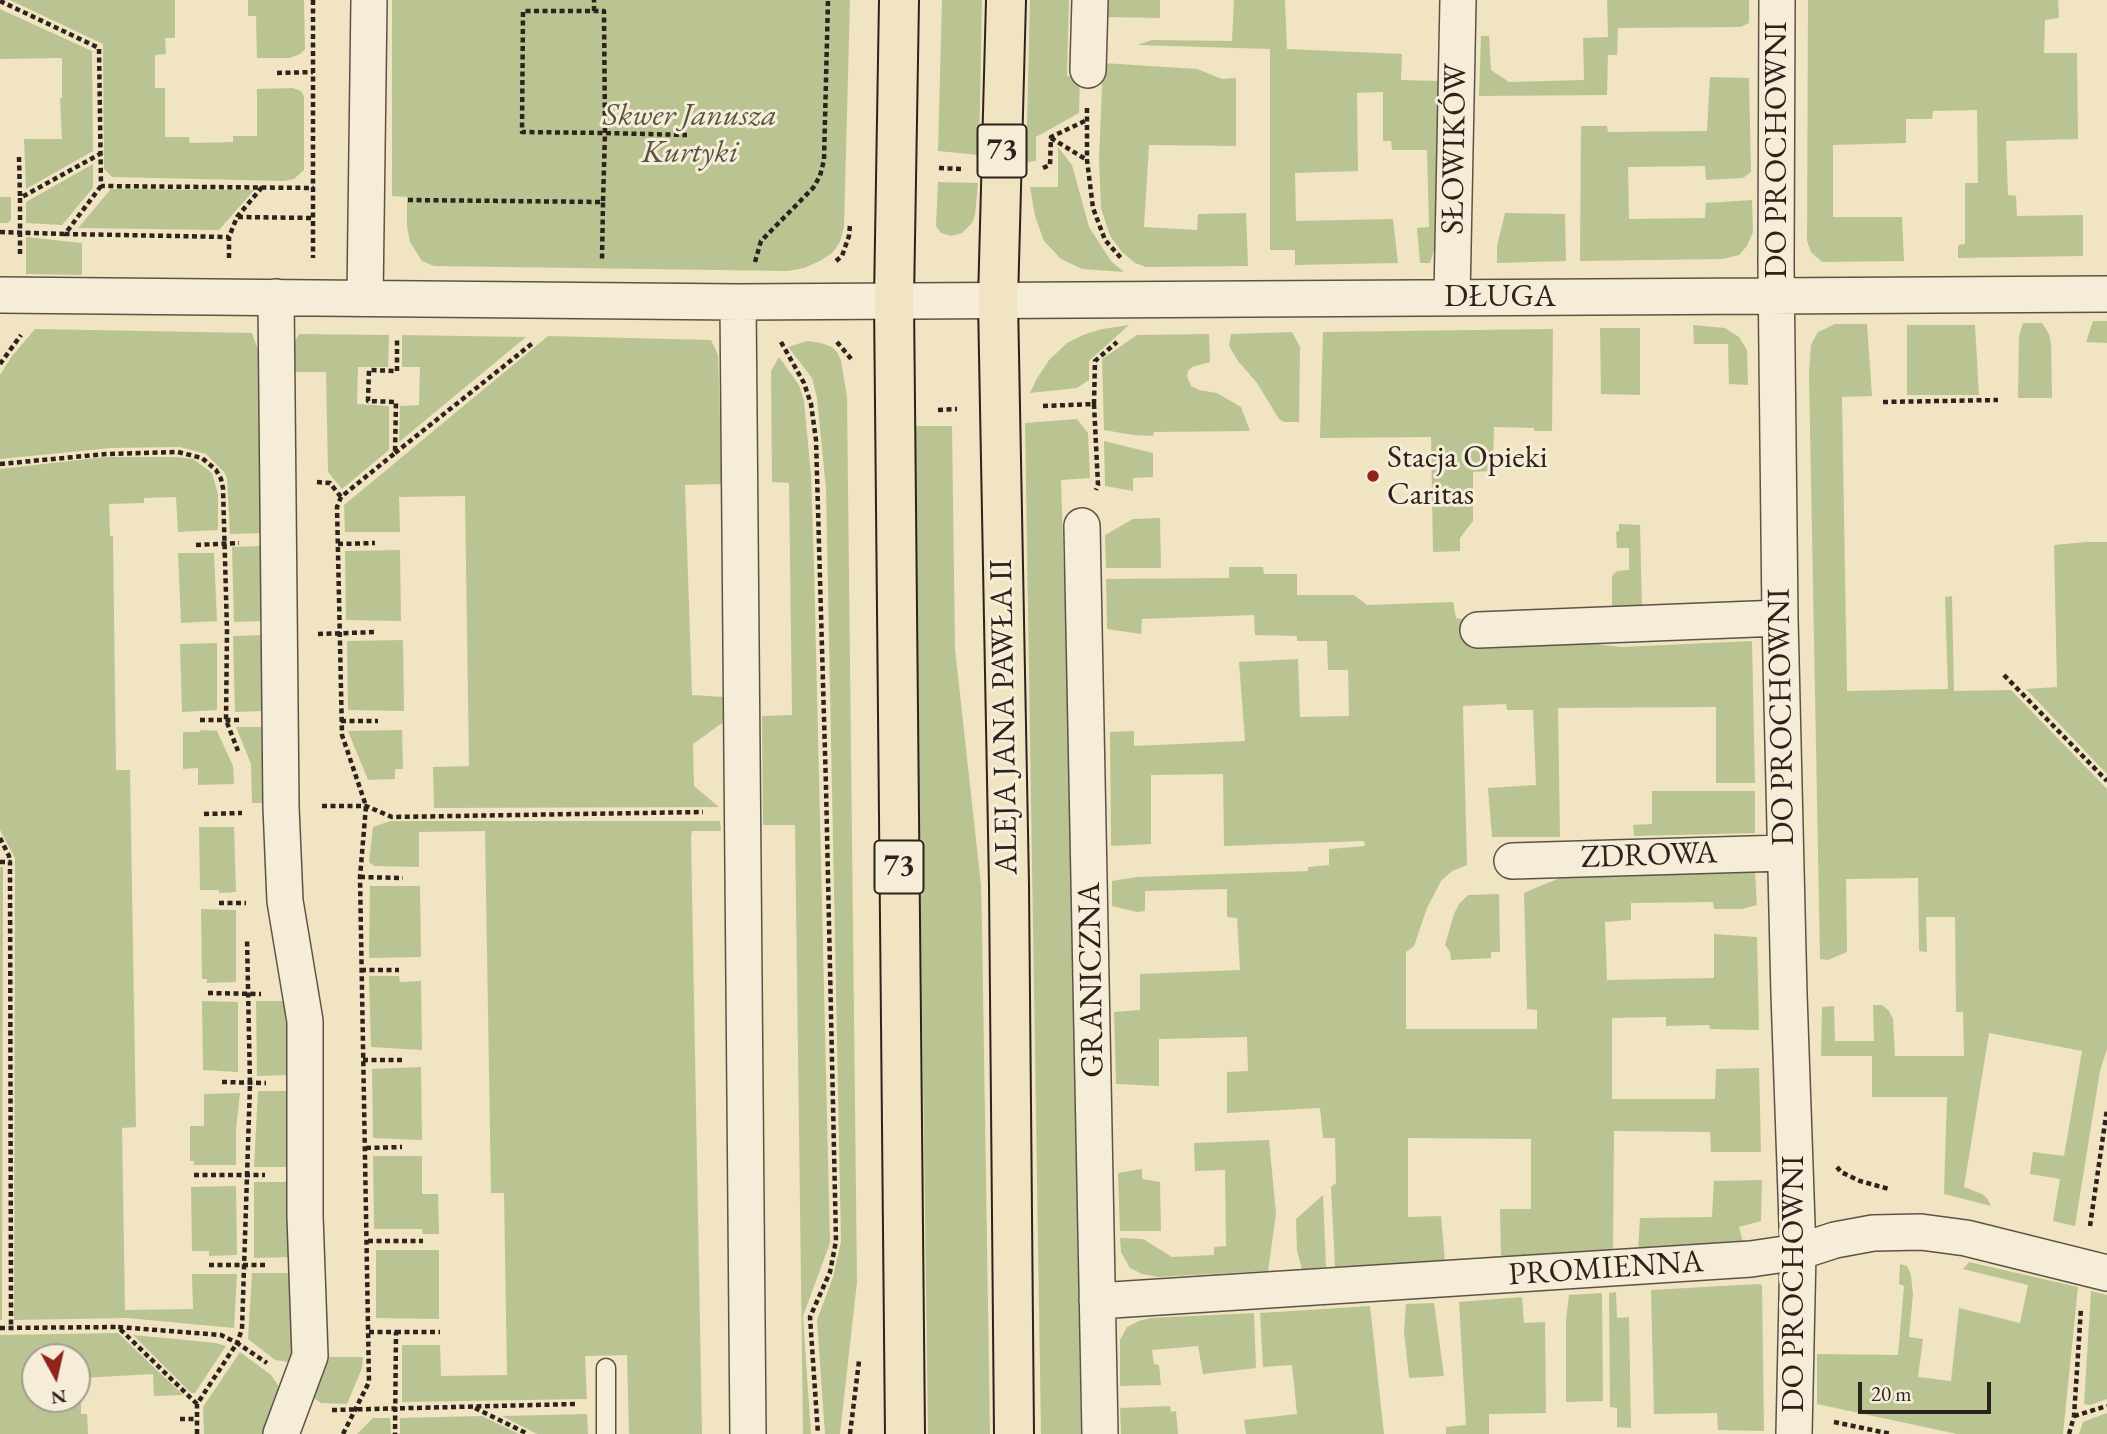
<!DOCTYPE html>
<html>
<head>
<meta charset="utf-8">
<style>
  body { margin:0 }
  #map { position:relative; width:2107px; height:1434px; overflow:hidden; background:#f0e4c3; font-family:"EB Garamond",serif }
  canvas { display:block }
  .north { position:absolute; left:21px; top:1343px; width:70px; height:70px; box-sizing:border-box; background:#f5edd8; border:2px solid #a59c8d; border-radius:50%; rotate:172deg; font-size:19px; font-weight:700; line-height:28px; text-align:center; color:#2e221c }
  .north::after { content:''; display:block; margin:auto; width:24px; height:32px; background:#8f2418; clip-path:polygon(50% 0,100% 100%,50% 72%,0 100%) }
  .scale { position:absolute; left:1858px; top:1382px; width:133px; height:32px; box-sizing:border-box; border:4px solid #2e221c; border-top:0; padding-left:9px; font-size:21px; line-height:24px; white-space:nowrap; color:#2e221c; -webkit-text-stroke:5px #f5edd8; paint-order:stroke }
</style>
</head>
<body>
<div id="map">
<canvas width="2107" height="1434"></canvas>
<div class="north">N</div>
<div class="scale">20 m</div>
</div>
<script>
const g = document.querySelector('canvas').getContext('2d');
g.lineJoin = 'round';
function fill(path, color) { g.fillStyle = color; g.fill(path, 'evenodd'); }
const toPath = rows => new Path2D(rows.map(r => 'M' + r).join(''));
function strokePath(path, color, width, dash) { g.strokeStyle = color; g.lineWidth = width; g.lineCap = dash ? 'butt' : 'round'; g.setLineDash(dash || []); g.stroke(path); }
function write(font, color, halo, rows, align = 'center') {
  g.font = font + ' "EB Garamond",serif'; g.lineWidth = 6; g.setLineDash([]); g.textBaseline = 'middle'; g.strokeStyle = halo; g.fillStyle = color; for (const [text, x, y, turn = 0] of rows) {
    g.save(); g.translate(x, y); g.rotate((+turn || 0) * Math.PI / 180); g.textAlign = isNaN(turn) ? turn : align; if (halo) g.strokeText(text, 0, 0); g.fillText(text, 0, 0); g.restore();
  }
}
fill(toPath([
  [10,0,175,0,175,38,165,38,166,54,155,55,155,88,165,88,165,137,189,137,190,143,233,142,233,136,257,136,257,89,293,88,301,91,304,96,304,170,294,179,284,181,112,177,104,169,103,44],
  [248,0,304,0,305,49,300,54,290,58,257,58,256,16,248,16],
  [392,0,850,0,844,227,840,242,833,252,822,260,804,268,788,271,434,266,422,261,410,242,407,227,407,197,392,196],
  [942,0,982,0,979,155,938,151],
  [1030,0,1069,0,1067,76,1080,77,1079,113,1036,137,1036,161,1026,162],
  [1104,0,1160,0,1160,18,1103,17],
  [1234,0,1285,0,1287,49,1402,54,1401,80,1439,81,1435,247,1430,263,1420,263,1417,228,1429,227,1427,150,1392,150,1391,141,1383,141,1383,92,1357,93,1358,171,1295,173,1296,221,1393,219,1398,263,1295,265,1295,250,1270,250,1270,49,1137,45,1152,40,1232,41],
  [1607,0,1749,0,1749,23,1741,27,1618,28,1617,55,1608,55,1607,95,1479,96,1481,36,1489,36,1491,70,1509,82,1584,80,1583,38,1608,37],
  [1808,0,2058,0,2059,18,2045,20,2044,53,2077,53,2078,139,2006,141,2008,195,2016,196,2017,216,2083,215,2083,256,1958,258,1958,245,1965,244,1965,183,1978,183,1977,110,1933,111,1932,119,1906,119,1906,143,1833,145,1833,217,1902,217,1904,261,1822,262,1811,252,1807,241],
  [0,9,92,51,93,151,26,189,24,139,62,139,60,98,62,98,62,58,0,59],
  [1103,63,1197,69,1222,79,1236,78,1236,146,1149,145,1144,227,1197,230,1198,214,1246,213,1248,266,1146,267,1135,263,1122,252,1110,236,1101,208,1099,159],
  [1710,77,1749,78,1751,172,1743,178,1706,180,1705,166,1628,167,1629,219,1705,218,1706,203,1752,200,1753,232,1747,246,1739,255,1723,259,1580,261,1581,126,1607,126,1608,132,1707,131],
  [1058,147,1072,165,1089,227,1111,261,1124,272,1082,269,1061,259,1044,241,1035,216,1030,187,1058,187],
  [93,164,93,188,62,225,26,223,26,202],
  [938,182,978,183,975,215,972,223,962,233,951,236,941,233,936,226],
  [111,189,254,190,219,230,78,228],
  [0,197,11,197,11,220,7,223,0,223],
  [1505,213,1565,214,1566,261,1497,263,1497,246],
  [26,237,82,243,82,275,26,274],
  [2093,321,2107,321,2107,343,2086,342],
  [2023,323,2042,323,2049,334,2051,343,2052,398,2018,398,2019,336],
  [1835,324,1867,324,1872,396,1842,397,1847,691,1948,689,1945,597,1952,596,1954,691,2011,690,2107,789,2107,1049,2100,1071,2075,1226,2053,1221,2060,1179,2030,1174,2033,1152,2064,1156,2082,1051,1989,1033,1964,1187,1982,1194,1987,1198,1991,1206,1944,1194,1947,1097,1872,1097,1872,1056,1821,1056,1822,1007,1834,1006,1835,1041,1874,1041,1873,1005,1882,1005,1889,1011,1893,1019,1895,1056,1964,1056,1963,1012,1956,1012,1955,917,1926,917,1927,952,1919,951,1918,878,1846,879,1847,952,1828,960,1820,959,1809,374,1811,345,1818,332],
  [1129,325,1089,361,1089,380,1077,388,1030,393,1036,380,1049,360,1067,343,1083,335,1102,329],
  [1693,325,1725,328,1739,337,1747,350,1748,385,1729,384,1728,344,1694,344],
  [1907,325,1975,325,1979,395,1907,395],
  [1600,328,1640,328,1640,395,1601,394],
  [35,329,252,333,258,350,261,533,230,534,227,478,224,472,206,454,180,447,111,448,0,459,0,375,12,356],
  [1553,329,1552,431,1534,431,1534,428,1494,427,1493,471,1473,472,1473,521,1460,538,1460,551,1433,552,1431,437,1320,438,1323,332],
  [1292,332,1300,347,1299,422,1284,422,1279,419,1257,383,1238,361,1229,346,1231,334],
  [299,334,389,335,388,367,358,367,357,404,389,406,389,450,342,489,328,472,326,372,292,372,293,345],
  [1209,334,1210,362,1192,367,1188,371,1187,376,1191,386,1199,390,1217,393,1241,407,1250,431,1154,432,1153,436,1133,435,1104,430,1102,359,1137,335],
  [402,335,526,337,399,442,400,406,419,405,420,367,402,367],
  [548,336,711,340,718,355,722,484,685,485,692,695,724,697,725,721,693,744,694,786,719,807,434,808,433,767,469,766,465,496,399,497,400,532,345,532,344,505],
  [807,341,821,343,832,347,837,352,841,360,847,397,857,1282,840,1434,825,1434,817,1320,833,1277,841,1242,826,489,817,398,812,378,788,347],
  [779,357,799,385,804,401,811,475,814,565,830,1243,803,1316,811,1434,803,1434,795,825,763,825,762,716,792,715,789,483,772,482,771,371],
  [1077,419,1088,433,1090,478,1061,480,1067,667,1081,1434,1041,1434,1025,423],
  [914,426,952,426,955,649,981,885,982,925,990,1434,928,1434],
  [1104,441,1153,453,1153,477,1133,478,1133,491,1105,486],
  [105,457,177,457,193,459,212,473,218,494,218,530,178,532,176,497,144,498,144,503,109,504,110,536,113,536,116,770,130,770,136,1127,122,1128,125,1310,193,1309,192,1274,237,1274,234,1328,127,1318,14,1320,15,858,0,830,0,469],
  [1160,518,1161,568,1106,568,1105,535,1133,519],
  [1619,524,1640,525,1642,609,1612,610,1612,576,1617,571,1629,570,1629,548,1617,548,1616,532,1619,531],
  [2086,542,2107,542,2107,774,2026,689,2057,687,2054,545],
  [261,546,263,621,234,622,232,547],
  [400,550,401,621,346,620,345,551],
  [178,553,214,553,217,621,181,623],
  [1229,567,1263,567,1264,574,1297,574,1297,595,1354,595,1367,605,1453,602,1456,618,1604,645,1621,647,1752,641,1755,783,1716,783,1716,707,1558,708,1560,837,1492,837,1488,788,1536,785,1533,710,1507,710,1506,704,1463,706,1467,865,1452,871,1441,881,1427,908,1414,946,1406,952,1406,1029,1537,1029,1537,1010,1527,1009,1524,893,1540,886,1576,872,1742,869,1755,872,1757,905,1742,909,1714,909,1713,902,1631,903,1631,920,1605,922,1607,980,1714,978,1714,934,1757,937,1759,1030,1710,1029,1709,1025,1666,1026,1666,1017,1612,1018,1612,1099,1715,1099,1716,1069,1759,1068,1761,1152,1711,1152,1710,1132,1614,1131,1613,1251,1501,1258,1500,1209,1531,1209,1531,1139,1408,1138,1408,1217,1441,1216,1445,1261,1335,1267,1331,1187,1336,1183,1335,1138,1323,1138,1320,1108,1227,1113,1227,1072,1248,1071,1247,1037,1159,1039,1159,1086,1116,1084,1114,1012,1140,1010,1140,974,1240,970,1237,918,1227,917,1227,889,1145,891,1145,911,1137,912,1112,906,1112,881,1137,877,1308,871,1308,867,1329,865,1329,849,1365,846,1364,841,1224,846,1223,774,1151,775,1151,844,1111,846,1110,732,1134,731,1134,746,1245,741,1239,662,1298,659,1300,717,1349,716,1348,670,1328,670,1327,641,1297,641,1297,636,1255,635,1254,615,1142,619,1141,634,1107,629,1106,579,1229,578],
  [263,635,264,711,235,712,233,636],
  [403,640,404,711,348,710,347,641],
  [217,643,217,710,182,712,180,644],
  [236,727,265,727,267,803,252,803,251,764],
  [200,730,217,731,233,766,234,784,198,785,198,768,183,769,183,732,200,732],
  [402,730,403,769,395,769,395,779,368,780,348,731],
  [1652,791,1755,791,1755,833,1634,836,1633,825,1652,824],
  [390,821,720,821,721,831,692,831,691,837,702,1434,629,1434,627,1355,585,1356,587,1399,402,1402,402,1345,440,1345,441,1376,507,1375,504,1193,491,1193,485,831,419,832,419,867,374,866,369,862,373,827],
  [199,827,234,827,236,892,219,893,219,890,200,890],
  [0,867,3,867,2,1320,0,1320],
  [370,886,420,886,421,957,369,958],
  [1499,894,1500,952,1491,952,1491,958,1451,960,1450,952,1445,945,1454,914,1459,904,1468,895],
  [201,909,236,910,236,982,207,983,207,979,202,979],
  [369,976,399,976,400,982,421,981,422,1050,371,1047],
  [202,1001,238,1002,238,1072,203,1070],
  [256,1001,285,1001,288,1075,257,1076],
  [421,1067,422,1140,373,1138,372,1069],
  [258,1091,289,1091,291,1167,254,1167],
  [240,1093,236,1129,236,1165,194,1165,194,1161,190,1161,190,1126,204,1126,204,1094],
  [1269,1140,1276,1214,1268,1271,1158,1277,1142,1274,1130,1268,1121,1252,1120,1238,1143,1239,1172,1257,1214,1255,1214,1247,1226,1246,1225,1170,1195,1171,1194,1143],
  [373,1156,422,1156,422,1194,438,1194,439,1234,423,1234,422,1229,374,1229],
  [1142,1169,1142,1179,1160,1182,1161,1231,1120,1231,1118,1173],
  [1762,1180,1761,1221,1739,1227,1743,1242,1638,1250,1640,1218,1712,1217,1714,1181],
  [254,1182,290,1182,292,1257,254,1258],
  [236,1186,237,1255,209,1256,209,1251,192,1251,191,1187],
  [1323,1195,1326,1267,1302,1269,1297,1251,1296,1219],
  [376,1250,439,1250,439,1319,376,1318],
  [1969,1262,2078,1287,2063,1434,1957,1434,1817,1404,1817,1354,1898,1355,1904,1286,1899,1284,1900,1264,1907,1266,1911,1275,1913,1294,1909,1337,1923,1339,1918,1377,1951,1381,1959,1308,2020,1323,2028,1285,1963,1269],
  [252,1273,294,1273,295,1330,291,1358,289,1362,275,1360,248,1339],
  [1758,1284,1762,1285,1764,1431,1718,1430,1717,1413,1654,1414,1651,1290],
  [2091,1291,2107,1295,2107,1399,2090,1405,2084,1404],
  [1616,1292,1617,1318,1629,1317,1631,1428,1617,1427,1617,1408,1610,1407,1609,1293],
  [1602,1293,1603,1401,1566,1402,1566,1320,1569,1295],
  [1522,1297,1524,1323,1545,1322,1546,1413,1489,1414,1489,1434,1446,1434,1446,1427,1466,1425,1459,1302],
  [1434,1303,1444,1376,1409,1378,1404,1331,1406,1304],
  [1370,1306,1384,1434,1246,1434,1244,1420,1297,1414,1292,1365,1263,1367,1260,1313],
  [1254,1313,1256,1368,1203,1374,1198,1346,1152,1350,1154,1364,1159,1365,1161,1385,1120,1386,1120,1340,1127,1327,1139,1321,1150,1318],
  [118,1333,183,1395,154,1396,153,1374,81,1378,81,1414,87,1414,88,1434,0,1434,0,1335],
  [35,1357,77,1357,77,1399,35,1399],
  [133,1335,216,1343,226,1346,195,1393,191,1393],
  [240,1352,271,1375,280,1388,262,1434,204,1434,203,1407],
  [329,1357,363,1357,362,1368,347,1404,321,1403,314,1398],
  [1170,1406,1171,1412,1176,1411,1178,1434,1121,1434,1120,1408],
  [2107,1413,2107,1434,2079,1434,2083,1422],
  [587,1414,588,1434,537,1434,502,1416],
  [482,1416,519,1434,400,1434,400,1418],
  [373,1418,390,1418,391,1434,357,1434]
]), '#bac493');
const service = toPath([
  [606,1368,606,1434]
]);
const minor = toPath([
  [1777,0,1776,265,1780,618,1789,994,1798,1252,1794,1434],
  [1088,70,1090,0],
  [0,295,738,302,2107,294],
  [276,297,281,807,285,901,305,1021,305,1216,310,1356,281,1434],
  [1452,297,1458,0],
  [365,298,369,0],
  [738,302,748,1434],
  [1082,526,1100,1434],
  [1478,630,1780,618],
  [1512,861,1785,853],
  [1097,1301,1751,1259,1798,1252,1835,1240,1873,1233,1921,1232,1966,1238,2107,1273]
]);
const primary = toPath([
  [899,0,894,300,905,1434],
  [1006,0,998,301,1009,885,1014,1434]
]);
strokePath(service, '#5e5246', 21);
strokePath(minor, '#5e5246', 38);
strokePath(primary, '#2e221c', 42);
strokePath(toPath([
  [313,0,313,258],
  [0,1,99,48,101,186,314,188],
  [594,11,594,0],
  [277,73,313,72],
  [1087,108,1087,160,1093,208,1105,240,1121,258],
  [1051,138,1087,160],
  [19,157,20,198],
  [939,168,961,169],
  [1043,168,1050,165,1051,137,1087,120],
  [101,186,65,234,229,237],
  [408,200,603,202,602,260],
  [603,201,605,133,604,11,523,11,522,132,605,133,687,135],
  [238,217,313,218],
  [0,232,65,234],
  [20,254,20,198,100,154],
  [229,258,229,237,237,217,263,186],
  [836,261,842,256,849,236,850,225],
  [755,262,761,241,813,188,820,176,824,160,828,0],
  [781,342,804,383,811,404,816,440,826,787,836,1241,830,1272,810,1317,818,1434],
  [837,342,852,360],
  [0,364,21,335],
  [1883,402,1998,400],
  [1094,404,1098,485,1096,490],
  [1043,406,1094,404,1095,361,1117,342],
  [938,410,957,409],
  [395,453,534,342],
  [0,464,106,454,178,452,202,458,216,470,221,479,223,488,227,631,226,720,238,751],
  [317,482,330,483,341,497],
  [338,544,375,543],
  [196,545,239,543],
  [318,634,377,632],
  [2004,675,2107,781],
  [200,720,241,720],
  [341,721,378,721],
  [322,806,366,806,392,817,703,812],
  [204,814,242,813],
  [0,838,9,856,10,862],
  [0,862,10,862,11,1328],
  [360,877,403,878],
  [219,903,246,903],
  [361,970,399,970],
  [208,993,261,994],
  [363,1060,404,1060],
  [222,1082,266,1083],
  [366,1148,402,1147],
  [1837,1167,1841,1172,1860,1181,1889,1189],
  [194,1175,265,1175],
  [2090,1226,2107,1109],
  [368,1241,423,1241],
  [209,1265,268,1265],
  [0,1328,118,1327],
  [369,1332,396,1332,395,1434],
  [396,1332,440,1332],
  [197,1404,118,1327,221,1335,237,1343,242,1329,250,1084,247,938],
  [475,1408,528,1434],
  [332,1410,575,1404],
  [2074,1416,2107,1406],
  [180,1419,197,1419],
  [1834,1422,1891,1434],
  [197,1434,197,1404,237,1343,267,1363],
  [343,1434,369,1382,360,877,366,806,342,735,337,507,341,497,395,453,396,402,368,401,369,370,397,371,397,340],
  [850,1434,859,1361],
  [2069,1434,2074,1416,2081,1308]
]), '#2e221c', 4.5, [5, 3.5]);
strokePath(service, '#f5edd8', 18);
strokePath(minor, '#f5edd8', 35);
strokePath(primary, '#f0e4c3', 38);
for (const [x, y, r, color] of [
  [1373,476,7,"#8f2418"]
]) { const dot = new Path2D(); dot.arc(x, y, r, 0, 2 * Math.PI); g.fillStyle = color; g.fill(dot); strokePath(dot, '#f5edd8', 2.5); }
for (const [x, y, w] of [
  [1002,151,49],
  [899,867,49]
]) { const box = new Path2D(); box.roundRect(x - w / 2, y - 26.5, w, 53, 5); g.fillStyle = '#f5edd8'; g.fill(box); strokePath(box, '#2e221c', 2); }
write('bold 30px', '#2e221c', null, [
  ["73",1002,151],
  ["73",899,867]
]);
write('italic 32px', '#585340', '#f5edd8', [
  ["Skwer Janusza",690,116],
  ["Kurtyki",690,153]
]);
write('32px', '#2e221c', '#f5edd8', [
  ["SŁOWIKÓW",1455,149,-89],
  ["DO PROCHOWNI",1777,150,-90],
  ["DŁUGA",1500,297],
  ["ALEJA JANA PAWŁA II",1005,717,-91],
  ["DO PROCHOWNI",1782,717,-91],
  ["ZDROWA",1649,856,-2],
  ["GRANICZNA",1092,980,-91],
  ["PROMIENNA",1606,1269,-4],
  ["DO PROCHOWNI",1794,1284,-90]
]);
write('32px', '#2e221c', '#f5edd8', [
  ["Stacja Opieki",1387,458],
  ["Caritas",1387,495]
], 'left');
</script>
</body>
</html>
